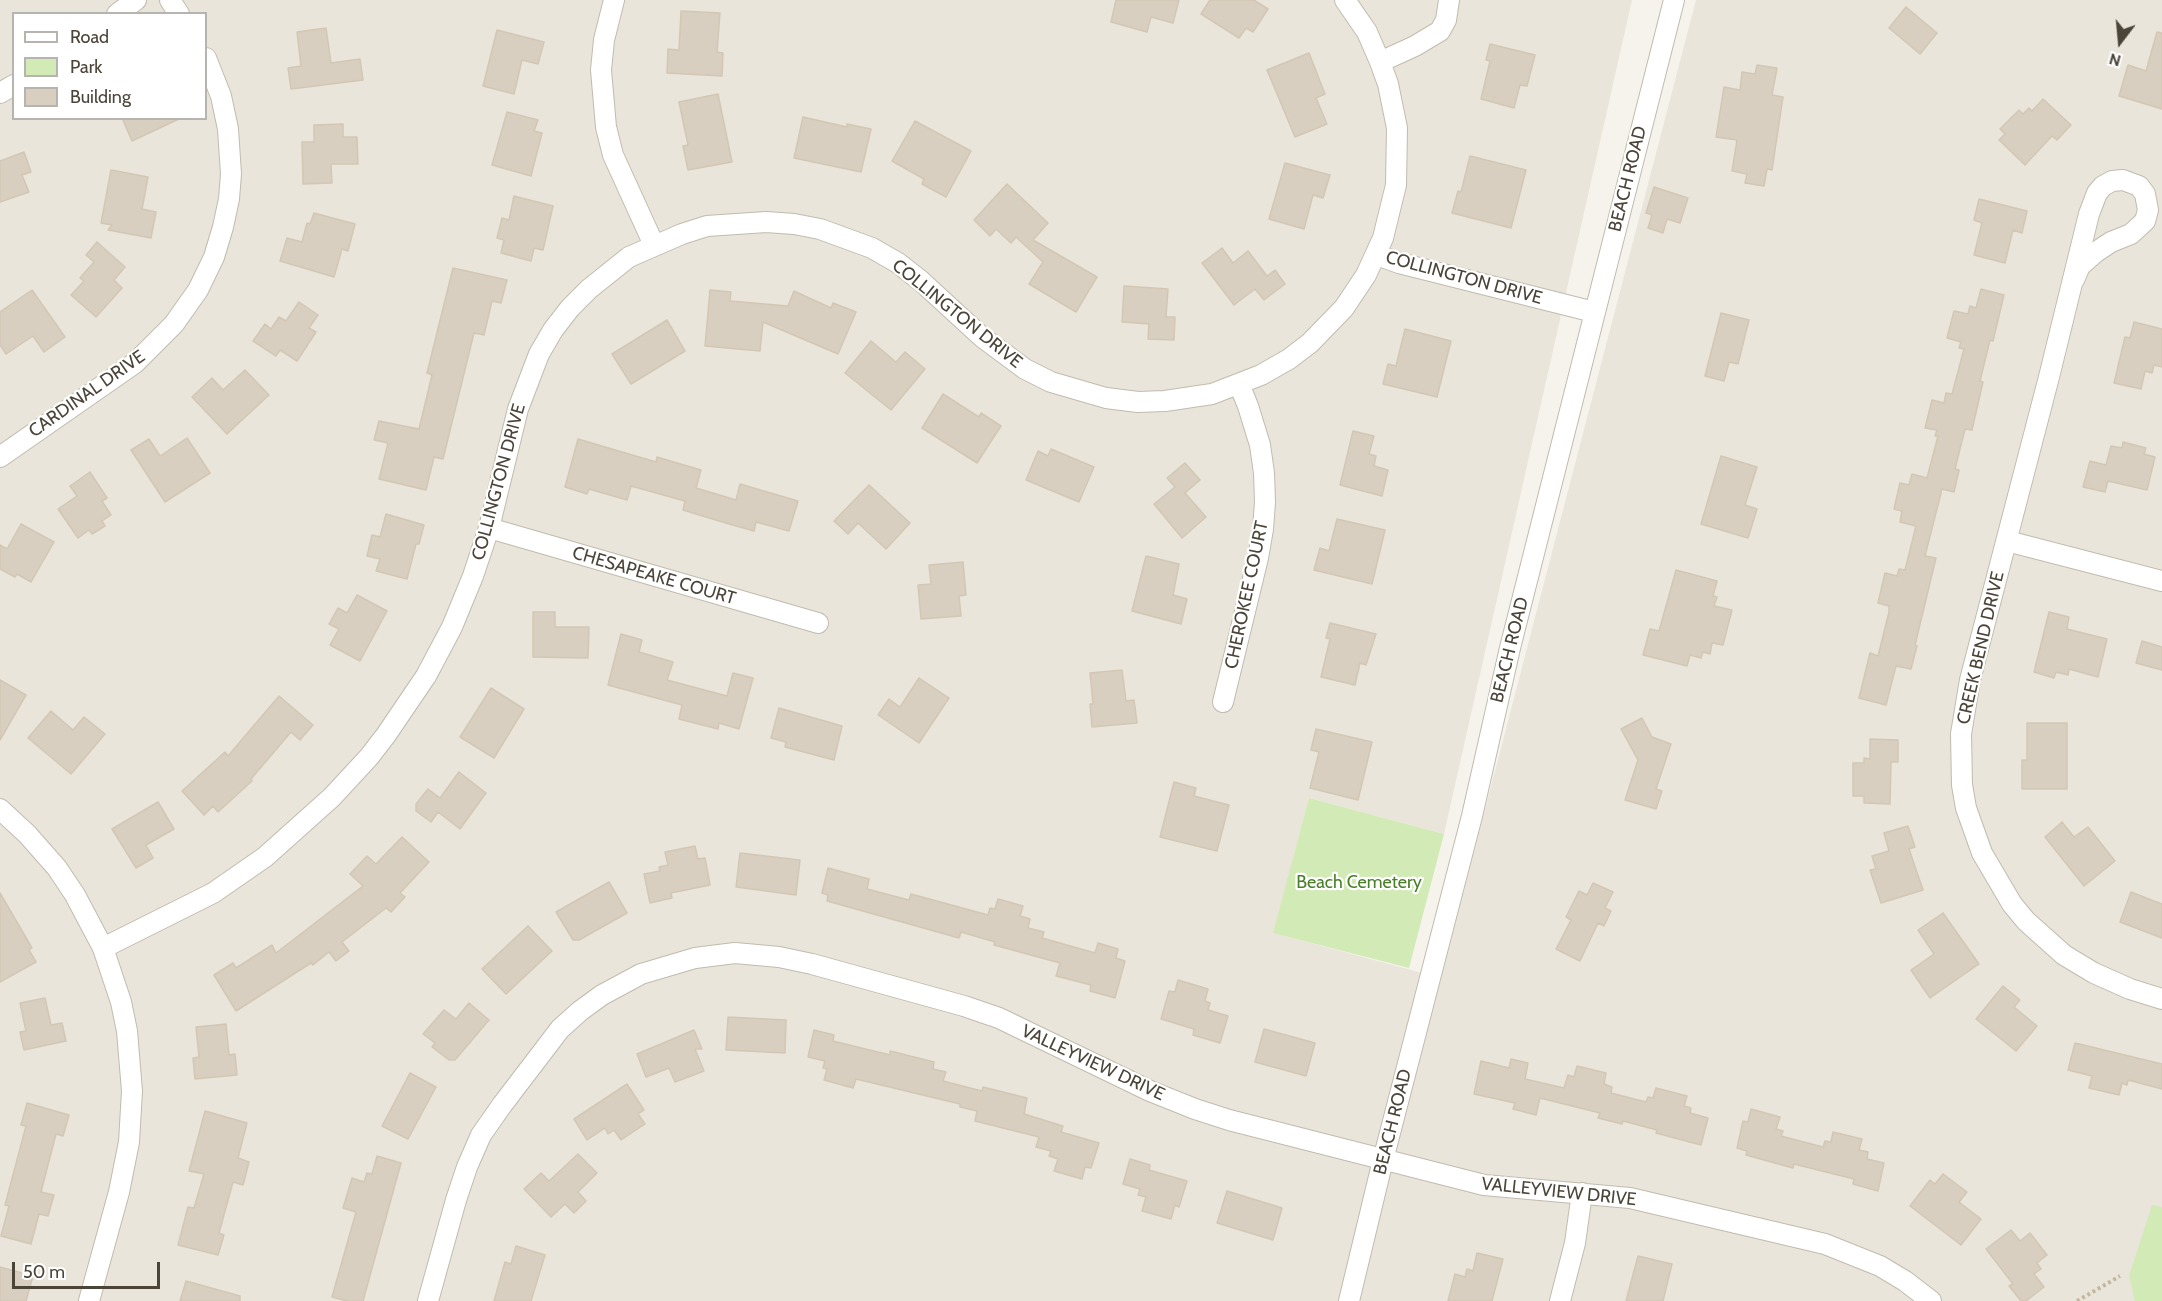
<!DOCTYPE html>
<html>
<head>
<meta charset="utf-8">
<style>
  body { margin:0 }
  #map { position:relative; width:2162px; height:1301px; overflow:hidden; background:#f6f3ec; font-family:Cabin,sans-serif }
  canvas { display:block }
  .legend { position:absolute; left:12px; top:12px; width:195px; height:108px; box-sizing:border-box; background:#fff; border:2px solid #b7b4b0; margin:0; padding:8px 10px; list-style:none; font-size:18px; color:#4b4439 }
  .legend li { display:flex; align-items:center; gap:12px; height:30px }
  .legend b { width:30px; border:2px solid #b7b4b0 }
  .north { position:absolute; left:2090px; top:12px; width:60px; height:60px; -webkit-text-stroke:4px #fff; paint-order:stroke; rotate:196deg; font-size:16px; font-weight:700; line-height:24px; text-align:center; color:#4b4439 }
  .north::after { content:''; display:block; margin:auto; width:21px; height:27px; background:#4b4439; clip-path:polygon(50% 0,100% 100%,50% 72%,0 100%) }
  .scale { position:absolute; left:12px; top:1262px; width:148px; height:27px; box-sizing:border-box; border:3px solid #4b4439; border-top:0; padding-left:8px; font-size:18px; line-height:21px; white-space:nowrap; color:#4b4439; -webkit-text-stroke:4px #fff; paint-order:stroke }
</style>
</head>
<body>
<div id="map">
<canvas width="2162" height="1301"></canvas>
<ul class="legend">
<li><b style="height:8px;background:#fff"></b>Road</li>
<li><b style="height:16px;background:#d2eab5"></b>Park</li>
<li><b style="height:16px;background:#d8cfc1"></b>Building</li>
</ul>
<div class="north">N</div>
<div class="scale">50 m</div>
</div>
<script>
const g = document.querySelector('canvas').getContext('2d');
g.lineJoin = 'round';
function fill(path, color) { g.fillStyle = color; g.fill(path, 'evenodd'); }
const toPath = rows => new Path2D(rows.map(r => 'M' + r).join(''));
function strokePath(path, color, width, dash) { g.strokeStyle = color; g.lineWidth = width; g.lineCap = dash ? 'butt' : 'round'; g.setLineDash(dash || []); g.stroke(path); }
function write(font, color, halo, rows, align = 'center') {
  g.font = font + ' Cabin,sans-serif'; g.lineWidth = 4.5; g.setLineDash([]); g.textBaseline = 'middle'; g.strokeStyle = halo; g.fillStyle = color; for (const [text, x, y, turn = 0] of rows) {
    g.save(); g.translate(x, y); g.rotate((+turn || 0) * Math.PI / 180); g.textAlign = isNaN(turn) ? turn : align; if (halo) g.strokeText(text, 0, 0); g.fillText(text, 0, 0); g.restore();
  }
}
fill(toPath([
  [0,0,1632,0,1444,834,1309,798,1274,933,1441,978,1696,0,2162,0,2162,1301,0,1301],
  [14,14,206,14,206,118,14,118]
]), '#eae5da');
fill(toPath([
  [1309,798,1444,834,1409,968,1273,933],
  [2152,1205,2162,1207,2162,1301,2135,1301,2129,1276]
]), '#d2eab5');
const building = toPath([
  [1116,0,1179,0,1173,23,1151,17,1147,32,1111,22,1116,0],
  [1210,0,1254,0,1268,9,1253,32,1246,28,1239,38,1201,14,1210,0],
  [1906,7,1937,33,1920,54,1889,28,1906,7],
  [681,11,720,13,717,52,723,53,722,76,667,73,668,49,679,50,681,11],
  [326,28,331,63,360,59,363,80,291,89,288,68,301,66,297,32,326,28],
  [497,30,544,42,538,64,522,60,514,94,483,86,497,30],
  [2157,32,2162,33,2162,109,2119,96,2128,65,2146,71,2157,32],
  [1490,44,1535,55,1527,86,1520,85,1514,108,1481,99,1490,61,1486,60,1490,44],
  [1309,53,1325,94,1316,98,1327,124,1295,137,1267,70,1309,53],
  [1757,65,1777,68,1772,95,1783,97,1772,170,1767,169,1764,186,1745,183,1747,174,1732,171,1737,140,1716,137,1724,87,1740,90,1742,72,1755,74,1757,65],
  [718,94,732,162,688,170,683,146,688,145,679,102,718,94],
  [2043,99,2071,125,2057,140,2052,136,2025,165,1999,140,2005,134,2000,129,2019,110,2023,114,2029,108,2032,111,2043,99],
  [507,112,538,120,534,131,542,133,531,176,492,165,507,112],
  [803,117,847,127,847,124,871,129,861,172,794,158,803,117],
  [122,118,181,118,132,141,122,118],
  [915,121,971,151,946,197,922,184,924,179,892,161,915,121],
  [343,124,343,137,357,137,358,164,331,164,332,183,303,184,302,142,314,142,314,125,343,124],
  [24,152,31,172,22,175,29,192,0,202,0,161,24,152],
  [1470,156,1526,170,1511,228,1452,213,1458,191,1461,192,1470,156],
  [1285,163,1330,175,1323,198,1313,195,1304,229,1269,219,1285,163],
  [111,170,148,177,142,209,156,212,151,238,108,230,112,225,101,223,111,170],
  [1007,184,1048,223,1033,240,1097,277,1076,312,1029,284,1043,262,1016,237,1011,243,996,229,990,236,974,220,1007,184],
  [1654,187,1688,198,1680,223,1667,219,1663,233,1648,228,1652,215,1646,213,1654,187],
  [514,196,553,206,543,250,534,248,531,261,501,253,504,240,497,238,502,218,509,220,514,196],
  [1979,199,2027,211,2022,233,2013,230,2005,263,1974,255,1982,223,1974,220,1979,199],
  [314,213,355,224,348,251,342,249,334,277,280,261,287,238,302,242,307,223,310,224,314,213],
  [97,242,125,267,114,280,122,288,96,317,71,295,84,281,80,278,94,262,86,255,97,242],
  [1222,248,1233,263,1248,251,1267,276,1275,270,1285,284,1264,300,1255,289,1234,305,1202,263,1222,248],
  [453,268,507,280,501,303,492,301,484,335,474,333,443,459,434,457,426,490,379,479,388,443,374,440,379,421,419,429,432,375,427,373,453,268],
  [1124,286,1168,289,1166,317,1175,317,1174,340,1148,339,1149,324,1122,322,1124,286],
  [1981,289,2004,295,1993,341,1990,340,1980,381,1983,382,1972,430,1965,429,1955,469,1959,470,1954,492,1942,489,1925,556,1936,558,1915,645,1917,646,1911,669,1896,666,1886,705,1859,698,1870,653,1878,656,1889,612,1889,606,1878,603,1885,573,1897,576,1899,569,1905,570,1916,526,1900,522,1902,511,1894,509,1900,483,1909,485,1912,474,1927,478,1938,436,1935,436,1937,430,1925,428,1932,400,1944,403,1946,393,1952,394,1964,349,1959,348,1961,342,1947,338,1954,311,1968,314,1970,306,1976,308,1981,289],
  [32,290,65,337,44,352,33,336,6,354,0,345,0,312,32,290],
  [710,290,731,292,730,301,788,306,794,291,831,308,833,303,856,312,838,354,763,322,760,351,705,346,710,290],
  [299,302,318,315,309,328,316,332,297,361,280,350,276,356,253,341,265,324,271,329,279,317,286,321,299,302],
  [1721,313,1749,320,1738,364,1729,362,1724,381,1705,376,1721,313],
  [667,320,685,351,631,384,612,354,667,320],
  [2134,322,2162,329,2162,367,2154,365,2152,373,2145,371,2141,389,2114,383,2125,337,2130,338,2134,322],
  [1405,329,1451,341,1437,397,1383,384,1388,364,1396,366,1405,329],
  [871,341,896,362,905,352,925,369,891,410,845,373,871,341],
  [245,370,269,395,227,434,192,397,212,378,223,390,245,370],
  [943,394,979,417,981,413,1001,426,977,463,922,428,943,394],
  [1353,431,1374,436,1369,454,1376,456,1374,466,1388,470,1382,496,1340,485,1353,431],
  [187,438,210,473,165,502,131,450,149,439,160,456,187,438],
  [578,439,656,462,657,457,701,470,696,488,736,500,740,484,798,501,789,531,756,522,754,531,729,524,683,510,685,501,631,486,627,500,589,489,587,494,565,487,578,439],
  [2123,442,2146,448,2144,454,2155,457,2147,490,2108,481,2105,492,2083,487,2090,461,2106,465,2111,446,2122,448,2123,442],
  [1051,449,1094,467,1079,502,1026,480,1038,451,1048,456,1051,449],
  [1721,456,1757,467,1745,505,1757,509,1748,538,1701,524,1721,456],
  [1185,463,1200,480,1185,493,1206,517,1182,538,1154,504,1175,487,1167,478,1185,463],
  [90,472,107,498,102,501,111,515,102,521,105,526,92,534,89,530,78,538,58,509,77,496,70,486,90,472],
  [869,485,910,523,886,549,858,523,848,534,834,521,869,485],
  [386,514,424,525,419,544,416,544,407,579,376,571,380,559,367,556,372,535,380,537,386,514],
  [1337,519,1385,530,1372,584,1314,570,1320,548,1329,551,1337,519],
  [21,524,54,542,31,582,17,574,15,577,0,569,0,545,7,549,21,524],
  [1146,556,1179,564,1173,595,1187,599,1181,624,1132,611,1146,556],
  [963,562,966,595,959,596,961,616,921,619,918,585,931,584,929,565,963,562],
  [1676,570,1717,581,1713,596,1717,597,1714,606,1732,610,1723,645,1712,643,1710,654,1703,652,1701,658,1690,655,1687,666,1643,655,1650,629,1659,631,1676,570],
  [357,595,387,611,360,661,330,645,339,629,329,624,338,608,347,613,357,595],
  [533,612,555,612,555,627,589,627,588,658,533,657,533,612],
  [2049,612,2069,617,2067,629,2107,639,2098,677,2069,669,2068,675,2056,672,2054,678,2034,672,2049,612],
  [1330,623,1376,634,1366,665,1360,663,1355,685,1321,677,1330,639,1326,638,1330,623],
  [621,634,642,640,639,652,673,662,667,680,727,696,733,673,753,678,739,729,719,723,718,729,679,719,682,705,608,685,621,634],
  [2142,641,2162,647,2162,670,2136,663,2142,641],
  [1122,670,1126,701,1134,700,1137,723,1092,727,1090,704,1093,704,1090,673,1122,670],
  [919,678,949,698,919,743,878,715,889,699,900,707,919,678],
  [0,680,26,695,0,740,0,680],
  [491,688,524,709,494,758,460,737,491,688],
  [279,696,313,725,300,740,291,732,251,779,252,781,218,812,213,806,204,815,182,791,225,752,228,756,279,696],
  [779,708,842,726,834,760,785,747,786,742,771,738,779,708],
  [51,711,73,730,84,717,105,734,71,774,28,738,51,711],
  [1642,718,1652,737,1671,744,1656,789,1662,791,1656,809,1625,800,1638,760,1621,729,1642,718],
  [2027,723,2067,723,2067,789,2022,789,2022,760,2027,760,2027,723],
  [1316,729,1372,742,1358,800,1310,788,1319,752,1311,750,1316,729],
  [1870,739,1898,740,1898,762,1891,762,1890,804,1864,803,1864,796,1853,796,1853,763,1864,763,1864,758,1870,759,1870,739],
  [459,772,486,793,460,829,438,812,431,822,416,811,416,804,428,789,440,798,459,772],
  [1174,782,1196,788,1194,796,1229,805,1217,851,1160,837,1174,782],
  [158,802,174,829,146,845,153,858,136,868,112,829,158,802],
  [2062,822,2074,837,2088,827,2115,861,2084,886,2045,837,2062,822],
  [1908,826,1915,847,1909,849,1923,890,1881,903,1870,870,1876,869,1872,856,1889,851,1884,833,1908,826],
  [402,837,429,862,400,893,405,897,391,912,386,908,342,942,349,951,336,961,329,952,313,965,311,963,236,1011,214,975,233,963,236,968,272,945,276,953,363,886,350,874,367,856,376,864,402,837],
  [695,846,698,859,705,858,710,885,671,893,672,898,650,903,644,874,660,871,659,867,668,865,665,852,695,846],
  [740,853,800,860,796,895,736,887,740,853],
  [828,868,869,879,867,889,909,900,911,894,988,915,990,908,995,909,998,899,1023,906,1020,916,1030,919,1028,928,1044,932,1042,938,1095,953,1098,943,1118,949,1116,958,1125,961,1115,998,1090,991,1091,985,1056,976,1060,963,994,945,995,942,961,932,959,938,827,901,828,895,822,893,828,868],
  [609,882,627,913,579,940,573,940,556,912,609,882],
  [1593,883,1613,892,1605,908,1611,911,1604,926,1598,923,1580,961,1556,949,1571,920,1566,917,1579,891,1587,895,1593,883],
  [2131,892,2162,904,2162,938,2120,922,2131,892],
  [0,893,32,948,29,950,36,962,0,982,0,893],
  [1943,913,1979,964,1930,998,1911,970,1934,954,1918,930,1943,913],
  [528,926,552,951,506,994,482,969,528,926],
  [1178,980,1208,989,1205,1001,1210,1003,1208,1010,1228,1016,1220,1043,1193,1035,1194,1029,1161,1019,1169,991,1175,992,1178,980],
  [2003,986,2020,1000,2014,1007,2037,1026,2016,1051,1976,1019,2003,986],
  [45,998,51,1025,62,1023,66,1041,24,1050,20,1032,26,1031,20,1003,45,998],
  [469,1003,489,1020,455,1060,449,1060,432,1047,435,1043,423,1034,444,1010,456,1019,469,1003],
  [728,1017,786,1020,785,1053,726,1050,728,1017],
  [226,1024,229,1055,235,1054,237,1075,195,1079,193,1058,199,1057,196,1027,226,1024],
  [1264,1029,1315,1043,1306,1076,1255,1062,1264,1029],
  [694,1030,702,1049,695,1049,704,1071,675,1082,669,1068,646,1077,637,1054,694,1030],
  [814,1030,834,1035,833,1041,890,1055,890,1051,934,1062,933,1069,946,1072,943,1081,982,1091,983,1087,1027,1098,1024,1114,1063,1126,1061,1132,1099,1143,1091,1168,1085,1167,1082,1179,1054,1171,1058,1159,1049,1156,1051,1151,1036,1147,1039,1137,975,1121,977,1111,960,1107,960,1104,856,1079,853,1088,824,1080,827,1069,823,1068,825,1061,808,1057,814,1030],
  [2075,1043,2162,1064,2162,1089,2128,1080,2127,1085,2122,1083,2119,1095,2089,1088,2092,1076,2068,1070,2075,1043],
  [1511,1059,1528,1063,1525,1079,1564,1088,1568,1075,1574,1077,1577,1066,1606,1073,1604,1084,1612,1087,1611,1093,1646,1102,1648,1097,1653,1098,1656,1088,1687,1096,1684,1106,1691,1108,1690,1113,1708,1118,1701,1145,1656,1133,1657,1130,1623,1121,1622,1124,1598,1118,1600,1113,1540,1098,1536,1115,1513,1109,1515,1103,1474,1094,1481,1061,1509,1068,1511,1059],
  [410,1073,436,1087,408,1139,382,1126,410,1073],
  [627,1084,644,1110,638,1114,645,1124,621,1140,614,1130,608,1134,605,1128,587,1140,574,1119,627,1084],
  [27,1103,69,1115,63,1136,56,1134,41,1192,54,1195,48,1216,39,1214,31,1244,1,1236,9,1206,5,1205,26,1126,21,1125,27,1103],
  [1751,1109,1780,1117,1776,1129,1783,1131,1781,1136,1823,1147,1825,1141,1831,1142,1833,1132,1862,1139,1859,1150,1868,1152,1867,1159,1884,1163,1878,1191,1853,1184,1854,1179,1794,1164,1793,1168,1746,1155,1747,1151,1737,1148,1743,1121,1748,1122,1751,1109],
  [205,1111,247,1123,238,1158,249,1162,243,1185,233,1182,219,1233,224,1235,218,1255,178,1245,188,1207,194,1208,204,1174,189,1171,205,1111],
  [578,1154,597,1173,578,1192,586,1201,574,1213,565,1204,551,1217,524,1189,541,1173,549,1181,578,1154],
  [377,1156,401,1163,363,1301,347,1301,332,1297,356,1212,343,1208,352,1178,364,1182,367,1173,372,1174,377,1156],
  [1130,1159,1150,1165,1149,1170,1187,1181,1179,1207,1175,1205,1171,1219,1142,1211,1146,1197,1138,1195,1140,1189,1123,1184,1130,1159],
  [1943,1174,1967,1192,1959,1202,1981,1219,1961,1245,1910,1206,1930,1180,1935,1184,1943,1174],
  [1227,1191,1282,1208,1273,1240,1217,1223,1227,1191],
  [2011,1230,2020,1241,2030,1233,2047,1255,2037,1263,2041,1269,2034,1274,2044,1287,2026,1301,2021,1301,2009,1286,2013,1284,1986,1249,2011,1230],
  [516,1246,545,1255,531,1301,494,1301,505,1262,511,1264,516,1246],
  [1477,1253,1503,1259,1492,1301,1448,1301,1455,1274,1465,1277,1467,1269,1473,1271,1477,1253],
  [1638,1256,1672,1264,1663,1301,1626,1301,1638,1256],
  [0,1267,33,1276,26,1301,0,1301,0,1267],
  [186,1281,240,1296,240,1301,180,1301,186,1281]
]);
fill(building, '#d8cfc1');
strokePath(building, '#d3c7b4', 1.5);
const minor = toPath([
  [170,0,179,14],
  [614,0,604,40,601,70,606,127,613,155,654,245],
  [117,14,136,0],
  [1380,62,1415,46,1440,31,1446,20,1449,0],
  [0,93,14,85],
  [1377,255,1399,263,1594,312],
  [2074,280,2080,266,2096,252,2111,242,2131,234,2145,221,2148,210,2145,194,2139,186,2123,180,2112,181,2103,186,2097,193,2089,214,2049,377,1970,680,1961,734,1962,785,1966,808,1982,853,2012,904,2026,921,2064,955,2094,973,2130,989,2162,999],
  [0,457,135,363,174,324,198,290,214,257,223,227,229,199,231,174,228,129,221,96,206,58],
  [489,528,818,623],
  [2007,541,2162,581],
  [1223,702,1258,558,1263,529,1265,502,1264,473,1260,445,1248,406,1239,384],
  [0,809,27,834,57,868,75,895,103,948,121,1002,127,1031,132,1091,129,1142,119,1192,89,1301],
  [103,948,213,893,265,857,332,797,369,757,386,735,426,676,452,627,473,576,489,528,518,409,539,354,553,330,570,308,589,289,629,257,682,234,707,226,766,222,794,224,820,229,872,248,898,263,921,281,982,337,1025,369,1051,382,1106,398,1138,402,1165,401,1212,394,1261,375,1289,359,1310,343,1344,308,1366,275,1383,238,1396,185,1397,128,1388,84,1380,62,1367,32,1345,0],
  [428,1301,456,1200,467,1167,481,1135,502,1105,560,1029,580,1011,602,995,641,974,695,958,735,953,779,957,812,964,964,1006,999,1018,1150,1091,1195,1109,1229,1120,1484,1185,1630,1198,1825,1244,1880,1266,1905,1281,1931,1301],
  [1349,1301,1383,1160,1472,816,1510,648,1674,0],
  [1560,1301,1575,1243,1582,1193]
]);
strokePath(minor, '#c2bbae', 22);
strokePath(toPath([
  [2077,1301,2120,1276]
]), '#c4b79f', 4, [3, 3]);
strokePath(minor, '#fff', 20);
write('18px', '#4b4439', '#fff', [
  ["BEACH ROAD",1628,179,-76],
  ["COLLINGTON DRIVE",1464,278,15],
  ["COLLINGTON DRIVE",957,314,39],
  ["CARDINAL DRIVE",87,394,-35],
  ["COLLINGTON DRIVE",499,482,-75],
  ["CHESAPEAKE COURT",654,576,16],
  ["CHEROKEE COURT",1247,595,-78],
  ["CREEK BEND DRIVE",1981,648,-77],
  ["BEACH ROAD",1510,650,-76],
  ["VALLEYVIEW DRIVE",1093,1063,25],
  ["BEACH ROAD",1393,1122,-76],
  ["VALLEYVIEW DRIVE",1559,1192,6]
]);
write('18px', '#4a7f2a', '#fff', [
  ["Beach Cemetery",1359,883]
]);
</script>
</body>
</html>
